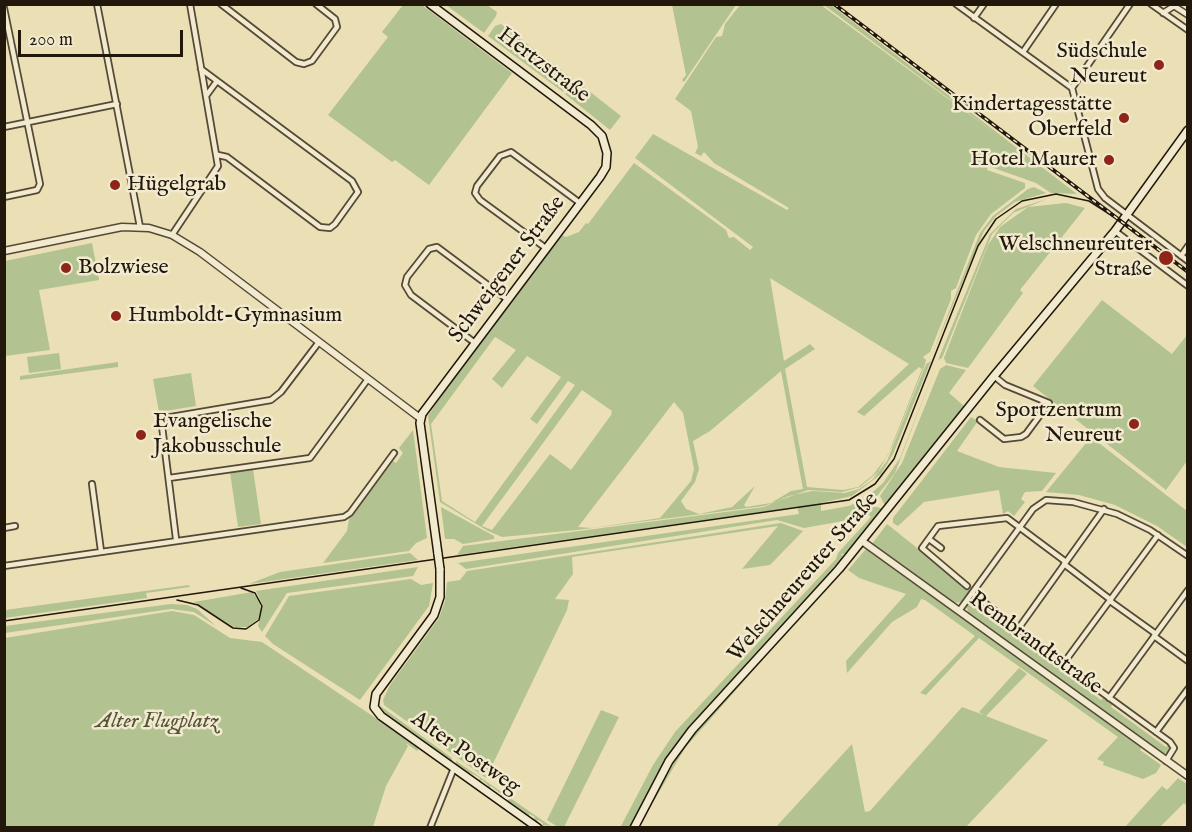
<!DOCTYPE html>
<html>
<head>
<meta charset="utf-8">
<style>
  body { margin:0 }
  #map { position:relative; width:1192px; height:832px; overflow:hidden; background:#ebdfb5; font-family:"IM FELL English",serif }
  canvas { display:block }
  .frame { position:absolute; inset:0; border:6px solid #21170b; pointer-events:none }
  .scale { position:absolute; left:18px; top:30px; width:165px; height:27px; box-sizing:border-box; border:3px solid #21170b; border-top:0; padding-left:8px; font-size:18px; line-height:21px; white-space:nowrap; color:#21170b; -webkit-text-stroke:4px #f2eacf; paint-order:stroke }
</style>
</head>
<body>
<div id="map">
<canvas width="1192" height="832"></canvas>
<div class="frame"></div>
<div class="scale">200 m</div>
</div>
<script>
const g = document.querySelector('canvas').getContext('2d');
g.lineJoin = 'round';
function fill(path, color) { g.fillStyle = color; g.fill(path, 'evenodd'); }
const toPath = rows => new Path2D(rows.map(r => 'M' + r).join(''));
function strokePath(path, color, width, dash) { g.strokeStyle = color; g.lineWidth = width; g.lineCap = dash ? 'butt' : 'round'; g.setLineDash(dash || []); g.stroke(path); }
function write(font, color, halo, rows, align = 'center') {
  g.font = font + ' "IM FELL English",serif'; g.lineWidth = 5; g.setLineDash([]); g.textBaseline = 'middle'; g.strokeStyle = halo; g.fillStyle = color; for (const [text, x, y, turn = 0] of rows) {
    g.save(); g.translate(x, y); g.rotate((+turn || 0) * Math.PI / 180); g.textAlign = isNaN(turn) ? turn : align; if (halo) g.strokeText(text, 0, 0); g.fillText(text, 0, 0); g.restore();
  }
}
fill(toPath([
  [403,5,422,5,512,73,429,185,395,160,392,162,328,115,388,37,382,32],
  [446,5,487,5,497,12,496,16,484,33],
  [672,5,736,5,684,82,682,80,686,75],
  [740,5,821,5,1004,140,824,5,831,5,1077,194,1051,193,1036,183,988,166,987,170,1025,183,1025,188,991,214,976,235,956,288,951,291,951,299,930,352,923,357,926,360,924,367,892,447,878,472,860,487,842,492,808,490,764,506,577,530,502,537,488,531,440,502,428,416,457,373,561,235,566,237,579,232,586,223,588,224,634,163,726,230,729,238,734,237,750,250,753,247,635,158,653,134,787,210,789,208,714,163,704,152,701,156,695,153,698,147,691,111,675,99,716,37,722,36,725,24],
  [770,278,909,364,857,412,864,416,919,367,922,369,888,455,873,475,858,487,843,490,807,487,785,369,815,349,810,344,784,361],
  [495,337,516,350,492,379,502,388,527,356,561,377,530,419,537,424,568,381,575,385,475,522,442,501,431,424],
  [781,371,803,489,791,491,771,503,746,507,744,505,755,486,732,507,699,514,686,509,681,501,695,482,699,469,693,441,710,431],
  [582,390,612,411,611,415,571,470,550,454,492,530,482,526],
  [674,402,683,413,694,469,691,481,660,518,592,528,578,527],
  [501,24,573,79,563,92,488,36,495,26],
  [575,80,621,116,610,130,565,94],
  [1034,187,1046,193,1015,202,996,216,984,231,931,357,980,233,993,216,1028,189],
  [1047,199,1013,213,992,234,942,358,938,360,990,234,1016,209],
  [1066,203,1085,208,1020,290,1023,293,968,368,946,363,944,358,988,245,1000,227,1028,207],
  [92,243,99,280,39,290,50,350,5,356,5,261],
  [1102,300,1172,354,1187,335,1187,461,1166,490,1033,386],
  [59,353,61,369,29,373,27,357],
  [931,361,893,454,881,474,852,496,821,503,821,511,849,506,867,497,883,483,900,458,937,363,895,473,870,505,849,520,804,528,777,520,466,569,458,563,799,514,797,507,457,555,463,546,764,507,789,496,812,491,845,493,859,489,872,480,887,461,926,364],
  [118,362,118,367,20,380,20,376],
  [946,365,966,370,949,393,964,406,962,410,887,505,884,504,880,496,902,463,940,369],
  [191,373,196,406,159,412,153,379],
  [971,417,978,421,957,451,999,467,1056,473,1042,491,1025,492,1021,499,1025,502,1014,516,1008,511,1003,514,999,490,924,502,898,526,893,523,893,518],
  [413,430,427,538,416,543,409,551,323,563,347,531,349,519,393,461,396,463,403,453,399,448],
  [1091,437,1187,511,1187,547,1157,526,1115,505,1079,495,1046,492],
  [253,469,261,524,238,527,230,472],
  [873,506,884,509,846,554,841,554,844,557,834,570,691,727,631,827,620,828,653,765,675,732,836,559,838,553,871,517,866,512],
  [441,507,494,536,494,539,463,544,454,539,445,539],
  [781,523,803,531,770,565,742,569,778,526,572,557,573,574,555,599,569,600,567,610,486,778,384,705,383,700,390,685,439,618,445,601,447,582,460,580,467,571],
  [887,524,971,591,963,602,953,603,872,544],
  [866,549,1142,747,1140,750,1161,765,1156,773,1143,779,1103,765,1104,762,1097,759,1118,737,979,638,926,695,920,693,975,636,925,600,921,599,917,607,892,622,847,673,846,661,906,594,859,578,848,570],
  [410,553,418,560,249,584,280,572],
  [418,567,413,576,287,593,262,632,258,626,263,606,256,591],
  [411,579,421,585,433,583,429,606,360,700,273,644,265,636,289,596],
  [189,585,190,587,146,593,147,598,5,618,5,610],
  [252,592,260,601,261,610,258,619,248,627,234,627,194,602],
  [970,600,978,601,983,604,981,608,1010,631,1012,628,1021,636,1019,639,1052,664,1055,662,1066,671,1065,674,1101,700,1104,697,1113,704,1111,707,1166,747,1169,744,1169,753,1162,754,968,614,967,606],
  [171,604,187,605,197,609,216,626,194,612,171,609,5,633,5,626],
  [172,611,194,615,230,638,262,642,419,747,417,751,406,743,408,746,386,786,373,827,5,828,5,638],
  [780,640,685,748,638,828,683,747],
  [1019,668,1027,674,986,716,1048,740,966,827,776,827,852,744,865,812,870,811,962,707,984,715,979,712],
  [379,705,452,758,452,763,386,717],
  [601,710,619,717,564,827,558,827,547,820],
  [456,761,477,775,552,827,545,825,541,827,543,823,538,820,535,823,532,821,535,817,530,814,527,818,507,803,509,799,504,795,501,799,501,794,491,786,489,790,486,788,488,785,482,780,478,782,480,778,477,776,456,767],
  [1178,778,1187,784,1187,806,1184,803,1160,827,1125,827,1162,786,1167,790]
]), '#b2c391');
const minor = toPath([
  [97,4,140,227],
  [221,4,296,62,304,64,312,61,337,27,335,19,316,4],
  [956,4,1072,88,1098,189,1105,198,1188,261],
  [1151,4,1188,30],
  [4,8,40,184,37,190,4,197],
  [1163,13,1174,6,1188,15],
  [974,18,984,4],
  [1023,52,1056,4],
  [201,69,352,181,358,192,335,224,330,228,320,227,227,157,218,155],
  [1072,88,1130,4],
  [206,96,217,81],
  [4,127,117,104],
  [1115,231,1188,286],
  [172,235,218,166,190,4],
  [547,249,480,200,475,193,477,186,500,156,511,152,580,203],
  [1181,256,1188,246],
  [475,343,411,295,405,285,407,277,429,249,437,247,508,300],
  [980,420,1004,439,1021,437,1026,434,1049,403,1005,385,994,376],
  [169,478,310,458,368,379],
  [92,484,101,551],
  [4,528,15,526],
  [176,539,162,426,165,418,271,400,281,392,319,342],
  [929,539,941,548],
  [1064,564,1111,600],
  [4,566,344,517,350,513,394,453],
  [967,586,922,548,938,526,1007,518,1066,562],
  [972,593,1063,664,1170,742,1174,748,1166,761],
  [1110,601,1156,634],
  [959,611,1033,509,1046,500,1073,502,1117,514,1150,530,1188,556],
  [1018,629,1104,509],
  [1154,636,1188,661],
  [1063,664,1158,535],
  [1109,698,1188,590],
  [1156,732,1188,689],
  [430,828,454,768]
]);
const tertiary = toPath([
  [4,251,122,227,149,228,172,235,200,252,420,418],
  [862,541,1188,776]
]);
const secondary = toPath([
  [430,4,591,125,602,136,607,153,606,167,600,177,422,414,420,423,438,554],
  [440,569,440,597,434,615,376,694,374,707,381,716,538,828],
  [634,828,669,761,692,730,839,569,994,376,1115,231,1188,130]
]);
strokePath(minor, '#544936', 8);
strokePath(tertiary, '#544936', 9);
strokePath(secondary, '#21170b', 10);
strokePath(minor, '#f2eacf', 4.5);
strokePath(tertiary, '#f2eacf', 6);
strokePath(secondary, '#f2eacf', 7);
strokePath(toPath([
  [177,600,198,605,233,628,246,629,259,620,262,606,255,593,241,588],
  [4,621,849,500,875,484,894,459,978,246,996,219,1022,201,1056,194,1089,201,1114,217]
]), '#21170b', 1.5);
const rail = toPath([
  [834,4,1188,272]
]);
strokePath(rail, '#21170b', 4);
strokePath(rail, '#f2eacf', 1.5, [4.5]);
const secondaryBridge = toPath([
  [438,554,440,569]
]);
strokePath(secondaryBridge, '#21170b', 10, []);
strokePath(secondaryBridge, '#f2eacf', 7);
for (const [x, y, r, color] of [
  [1159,65,6,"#8f2418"],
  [1124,118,6,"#8f2418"],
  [1109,160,6,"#8f2418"],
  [115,185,6,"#8f2418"],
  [1166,258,8,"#8f2418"],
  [66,268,6,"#8f2418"],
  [116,316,6,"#8f2418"],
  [1134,424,6,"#8f2418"],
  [141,435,6,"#8f2418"]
]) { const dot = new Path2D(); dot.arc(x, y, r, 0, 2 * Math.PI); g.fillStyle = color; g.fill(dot); strokePath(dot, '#f2eacf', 2); }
write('22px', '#21170b', '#f2eacf', [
  ["Südschule",1147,52],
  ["Neureut",1147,77],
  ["Kindertagesstätte",1112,105],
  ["Oberfeld",1112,130],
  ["Hotel Maurer",1097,160],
  ["Hügelgrab",127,185,"left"],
  ["Welschneureuter",1152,245],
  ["Straße",1152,270],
  ["Bolzwiese",78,268,"left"],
  ["Humboldt-Gymnasium",128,316,"left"],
  ["Sportzentrum",1122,411],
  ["Neureut",1122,436],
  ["Evangelische",153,422,"left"],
  ["Jakobusschule",153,447,"left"]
], 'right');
write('22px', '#21170b', '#f2eacf', [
  ["Hertzstraße",543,66,37],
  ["Schweigener Straße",508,270,-53],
  ["Welschneureuter Straße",804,578,-49],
  ["Rembrandtstraße",1035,644,36],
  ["Alter Postweg",465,754,35]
]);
write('italic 22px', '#54533a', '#f2eacf', [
  ["Alter Flugplatz",157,722]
]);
</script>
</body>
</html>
